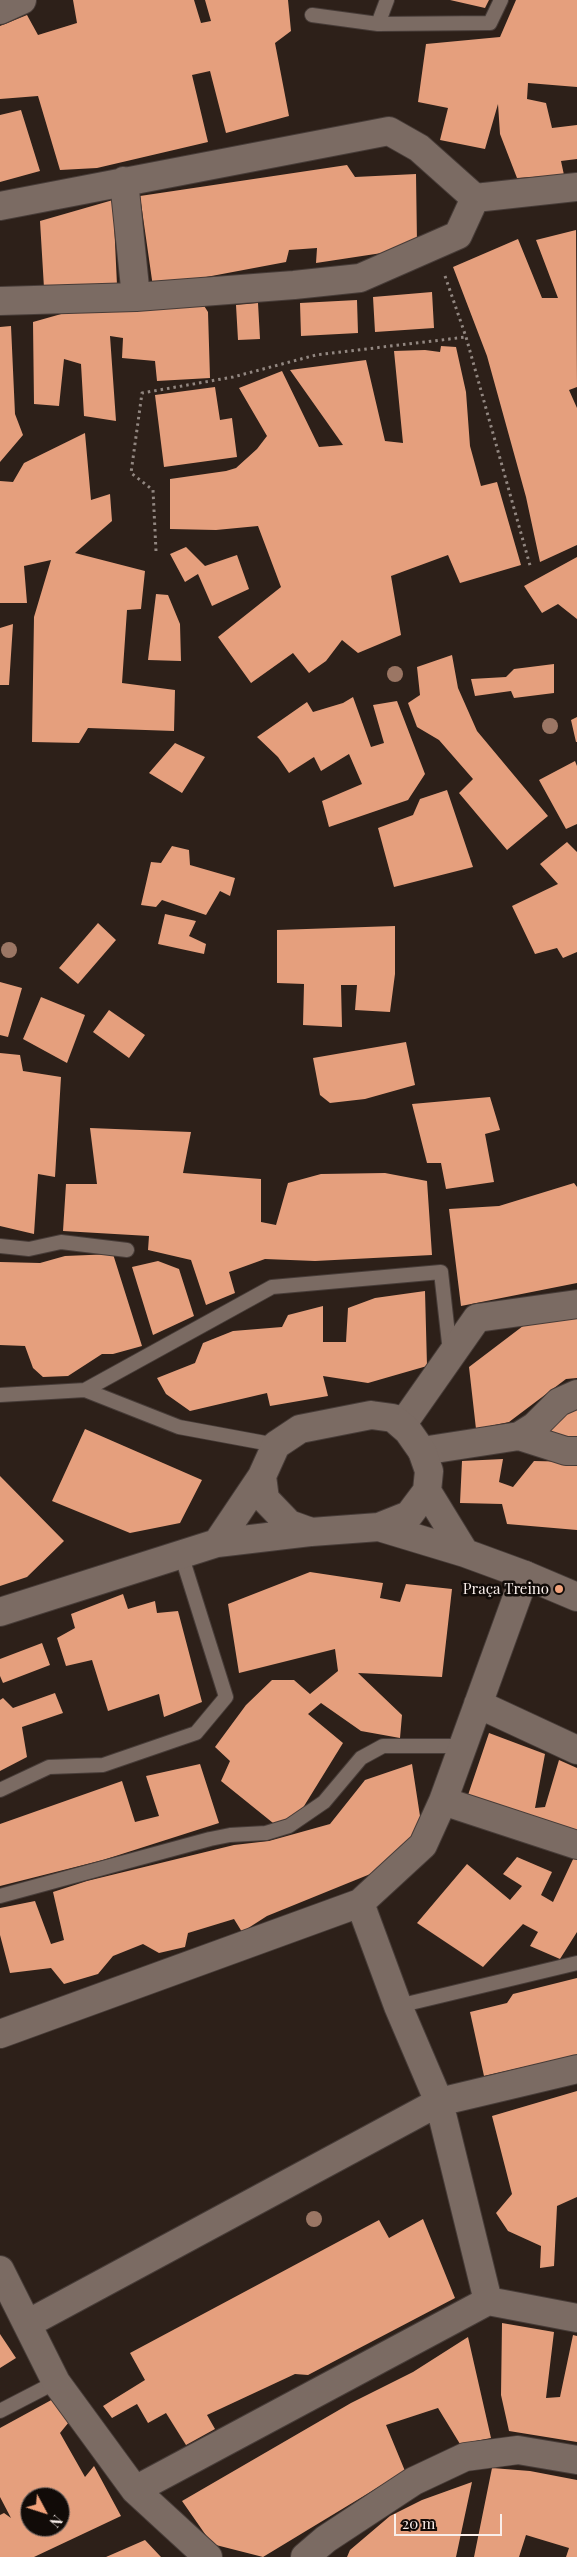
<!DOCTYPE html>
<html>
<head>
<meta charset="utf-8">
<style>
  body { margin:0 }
  #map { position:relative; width:577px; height:2557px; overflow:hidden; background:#2d2019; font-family:"Playfair Display",serif }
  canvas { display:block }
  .north { position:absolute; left:20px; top:2487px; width:50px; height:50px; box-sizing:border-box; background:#110b08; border:1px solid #6e6663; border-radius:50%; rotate:130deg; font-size:14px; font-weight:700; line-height:20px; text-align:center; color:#f9efeb }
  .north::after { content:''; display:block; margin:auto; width:18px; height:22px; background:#f1a27b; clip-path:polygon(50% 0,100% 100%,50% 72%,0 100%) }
  .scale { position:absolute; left:394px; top:2514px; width:108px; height:22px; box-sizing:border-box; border:2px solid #f9efeb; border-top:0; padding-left:6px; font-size:15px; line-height:18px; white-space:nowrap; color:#f9efeb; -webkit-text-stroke:4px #110b08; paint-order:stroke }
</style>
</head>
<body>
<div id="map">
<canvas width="577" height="2557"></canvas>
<div class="north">N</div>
<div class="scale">20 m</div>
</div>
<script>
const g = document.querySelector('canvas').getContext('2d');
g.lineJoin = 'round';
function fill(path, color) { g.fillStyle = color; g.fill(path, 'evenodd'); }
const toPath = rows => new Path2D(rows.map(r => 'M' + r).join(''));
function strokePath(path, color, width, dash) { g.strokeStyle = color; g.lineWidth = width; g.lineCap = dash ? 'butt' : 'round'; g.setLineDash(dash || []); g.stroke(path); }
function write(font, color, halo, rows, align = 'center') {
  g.font = font + ' "Playfair Display",serif'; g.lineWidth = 5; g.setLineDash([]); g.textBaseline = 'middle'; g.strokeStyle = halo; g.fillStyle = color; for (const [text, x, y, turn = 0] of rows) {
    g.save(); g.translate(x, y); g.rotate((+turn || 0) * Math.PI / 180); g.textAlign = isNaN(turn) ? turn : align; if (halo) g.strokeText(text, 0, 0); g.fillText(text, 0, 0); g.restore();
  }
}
fill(toPath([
  [73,0,194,0,201,23,211,21,205,0,288,0,291,31,275,43,289,116,226,133,210,71,192,75,208,142,97,168,60,170,38,96,0,99,0,26,27,15,38,35,77,23],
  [450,0,489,0,485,8],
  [516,0,577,0,577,87,528,83,527,99,546,103,552,128,577,125,577,159,561,161,564,175,517,178,500,134,498,104,485,149,440,140,448,108,418,102,426,44,500,37],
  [21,110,40,171,0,182,0,115],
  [347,165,355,177,416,174,417,243,395,251,316,263,317,248,289,250,286,262,153,287,140,196],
  [113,200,117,285,44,288,40,221],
  [576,230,577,387,569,390,577,408,577,545,540,562,526,497,487,356,453,267,518,239,542,298,558,298,536,240],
  [432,292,434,328,375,332,373,297],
  [357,300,358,333,301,336,300,303],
  [201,301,208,312,210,378,157,381,155,361,122,358,123,338,110,336,116,421,84,416,81,364,64,359,59,406,34,404,33,322,93,305],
  [258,303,260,339,238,340,236,305],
  [11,326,15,414,23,435,0,462,0,327],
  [441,346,456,347,466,392,470,446,481,486,497,482,521,565,460,583,448,555,391,576,401,635,358,653,342,640,326,661,309,673,293,653,251,683,218,637,281,587,258,526,216,530,170,529,170,479,226,471,236,468,257,449,267,436,239,388,282,371,319,447,343,445,290,370,366,360,385,441,403,443,394,351,425,350,440,352],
  [215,387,220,420,232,418,237,457,164,467,155,395],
  [85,433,91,500,110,494,112,521,75,553,145,571,141,609,127,610,122,683,175,690,174,731,88,728,79,743,32,742,34,617,51,560,24,566,27,603,0,603,0,481,13,482,24,463],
  [186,547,205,566,237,555,249,589,212,606,198,574,185,582,170,554],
  [577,557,577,619,558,604,542,613,524,586],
  [156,594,168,595,180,624,181,661,148,660],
  [13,624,9,685,0,685,0,628],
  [452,655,458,688,477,731,548,816,507,850,459,793,473,779,439,740,417,727,408,703,420,695,417,667],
  [554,664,554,693,514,698,511,691,475,696,471,679,506,677,514,669],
  [353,697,371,747,384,743,373,705,397,701,425,774,408,800,329,827,322,801,362,784,349,754,321,771,314,757,289,773,278,757,257,737,307,702,313,712,343,703],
  [577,717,577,742,576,742,571,720],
  [175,743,205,757,182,793,149,773],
  [575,761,577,766,577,824,566,829,539,780],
  [447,790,473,867,394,887,378,828,413,815,420,799],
  [567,842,577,852,577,952,563,958,557,948,535,954,512,906,558,884,540,864],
  [172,846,189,850,190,865,235,878,230,896,220,891,206,915,162,900,156,907,141,905,151,862,161,863],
  [165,914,196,921,189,936,206,944,204,954,158,944],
  [98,923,116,940,78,984,59,968],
  [395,926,395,974,390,1012,355,1010,357,985,341,985,342,1027,303,1025,304,984,277,983,277,930],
  [0,982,22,988,8,1037,0,1035],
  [41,997,85,1015,67,1063,23,1039],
  [109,1010,145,1035,129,1058,93,1032],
  [406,1042,415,1085,365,1099,330,1103,320,1095,313,1058],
  [0,1053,20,1055,23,1071,61,1077,55,1177,38,1174,34,1234,0,1226],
  [490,1097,500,1130,485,1134,494,1182,446,1189,441,1163,427,1163,412,1104],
  [90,1128,191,1132,183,1173,261,1179,261,1222,276,1225,288,1183,321,1174,385,1173,427,1181,432,1255,315,1261,265,1259,229,1272,235,1293,206,1305,191,1260,148,1250,149,1236,63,1231,66,1184,97,1184],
  [574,1183,577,1187,577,1283,461,1306,449,1209,499,1206],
  [113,1254,142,1346,113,1354,102,1354,68,1376,43,1377,33,1368,25,1346,0,1345,0,1262,40,1263,65,1256],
  [158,1261,179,1269,194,1316,153,1335,132,1267],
  [425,1291,427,1366,368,1383,323,1376,328,1396,270,1406,267,1393,190,1411,166,1394,157,1378,195,1363,203,1343,233,1331,282,1327,288,1315,323,1306,323,1342,346,1342,348,1308,375,1298],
  [577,1316,577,1378,566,1379,509,1422,476,1429,469,1367,523,1326],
  [577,1407,577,1442,548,1435,553,1424],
  [85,1429,202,1480,180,1523,130,1533,52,1501],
  [503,1459,499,1482,513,1487,534,1461,577,1462,577,1530,507,1524,502,1504,460,1503,462,1461],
  [0,1476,64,1541,27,1577,0,1586],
  [310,1572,383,1583,380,1598,400,1602,406,1584,452,1589,442,1677,358,1673,402,1715,400,1738,361,1731,321,1703,308,1714,343,1743,301,1811,278,1827,221,1781,230,1761,215,1747,246,1705,272,1680,294,1680,310,1694,338,1671,335,1649,239,1673,228,1604],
  [123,1594,128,1609,155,1601,157,1613,178,1611,202,1702,164,1717,159,1694,108,1711,92,1660,66,1666,57,1638,75,1628,71,1614],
  [42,1643,50,1665,3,1683,0,1676,0,1659],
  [55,1693,63,1713,22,1727,27,1757,0,1771,0,1700,3,1698,13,1708],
  [489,1733,545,1754,535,1808,545,1807,559,1760,577,1768,577,1834,467,1798],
  [200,1764,219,1823,103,1860,0,1886,0,1824,122,1781,135,1822,159,1816,146,1776],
  [412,1764,422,1829,390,1866,267,1916,242,1932,234,1919,188,1933,185,1947,159,1953,143,1944,113,1956,98,1974,64,1984,51,1968,10,1973,0,1935,0,1908,35,1901,51,1944,64,1940,53,1892,87,1881,234,1845,269,1841,330,1824,365,1780],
  [575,1855,577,1856,577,1932,560,1959,530,1946,538,1932,523,1924,483,1967,417,1923,467,1864,510,1900,522,1886,503,1874,517,1857,552,1872,541,1895,553,1902],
  [577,1978,577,2055,484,2076,470,2012,507,2003,513,1994],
  [577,2091,577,2197,557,2206,554,2266,540,2268,541,2246,508,2231,496,2213,512,2194,492,2116],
  [423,2219,455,2298,308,2375,295,2374,207,2415,215,2429,186,2445,166,2413,148,2423,137,2404,112,2418,103,2406,145,2380,130,2353,379,2220,389,2238],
  [502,2323,554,2332,546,2398,560,2397,573,2335,577,2336,577,2442,509,2431,501,2395],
  [0,2334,16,2358,0,2368],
  [468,2337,491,2438,460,2444,438,2408,386,2425,405,2471,263,2557,212,2544,182,2501,351,2403,413,2372],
  [55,2398,69,2422,60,2433,85,2477,94,2466,121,2516,34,2557,0,2557,0,2515,4,2513,11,2518,0,2497,0,2428],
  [30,2497,60,2497,60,2527,30,2527],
  [492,2468,530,2471,577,2480,577,2557,566,2557,569,2548,526,2535,519,2557,474,2557],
  [472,2482,456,2557,347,2557,350,2550,390,2516,422,2500],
  [145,2540,161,2557,106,2557]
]), '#e59f7d');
const lane = toPath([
  [312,15,378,24,387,0],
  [378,24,490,23,501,0],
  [0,1246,29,1249,61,1242,127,1250],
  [85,1390,179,1427,276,1445],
  [0,1395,85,1390,272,1287,441,1272,450,1352],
  [0,1790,49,1767,103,1765,196,1733,226,1697,181,1554],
  [0,1896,210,1839,230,1835,266,1833,289,1826,324,1802,361,1758,383,1746,463,1746],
  [398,2006,577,1963],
  [0,2411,56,2382]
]);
const street = toPath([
  [0,10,22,0],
  [124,181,136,297,294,285,360,278,458,235,475,198],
  [0,206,389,131,419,148,475,198,577,187],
  [0,301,136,297],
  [402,1425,477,1318,577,1304],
  [519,1436,566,1451,577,1451],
  [422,1451,519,1436,535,1426,559,1402,577,1394],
  [478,1704,577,1750],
  [443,1801,577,1845],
  [360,1903,398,2006,439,2102,488,2301],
  [0,2034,360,1903,423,1845,443,1801,525,1575],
  [0,2270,56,2382,135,2490,208,2557],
  [27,2324,439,2102,577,2069],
  [135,2490,488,2301,577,2318],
  [305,2557,326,2539,414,2481,465,2457,518,2450,577,2460]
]);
const secondary = toPath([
  [371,1415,393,1418,408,1431,422,1451,429,1471,427,1491,409,1515,379,1527,311,1532,289,1524,265,1499,262,1476,276,1445,300,1429,371,1415],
  [427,1491,465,1553],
  [379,1527,465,1553,525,1575,577,1597],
  [217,1543,262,1476],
  [0,1612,217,1543,310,1532]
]);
strokePath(lane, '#473c38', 16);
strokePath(street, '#473c38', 30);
strokePath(secondary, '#473c38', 30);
strokePath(toPath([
  [445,276,466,337,531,569],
  [156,551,153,490,131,473,142,393,233,377,316,355,466,337]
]), '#928781', 3, [2.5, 4]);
strokePath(lane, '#7b6b63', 14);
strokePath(street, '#7b6b63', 28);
strokePath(secondary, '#7b6b63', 28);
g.fillStyle = '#9b7664';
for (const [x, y] of [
  [395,674],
  [550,726],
  [9,950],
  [314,2219]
]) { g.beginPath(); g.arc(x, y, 8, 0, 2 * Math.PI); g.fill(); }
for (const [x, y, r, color] of [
  [559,1589,5,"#f1a27b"]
]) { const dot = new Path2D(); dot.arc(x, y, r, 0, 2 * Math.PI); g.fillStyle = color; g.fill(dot); strokePath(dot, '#110b08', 2); }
write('15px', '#f9efeb', '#110b08', [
  ["Praça Treino",549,1589]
], 'right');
</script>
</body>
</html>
